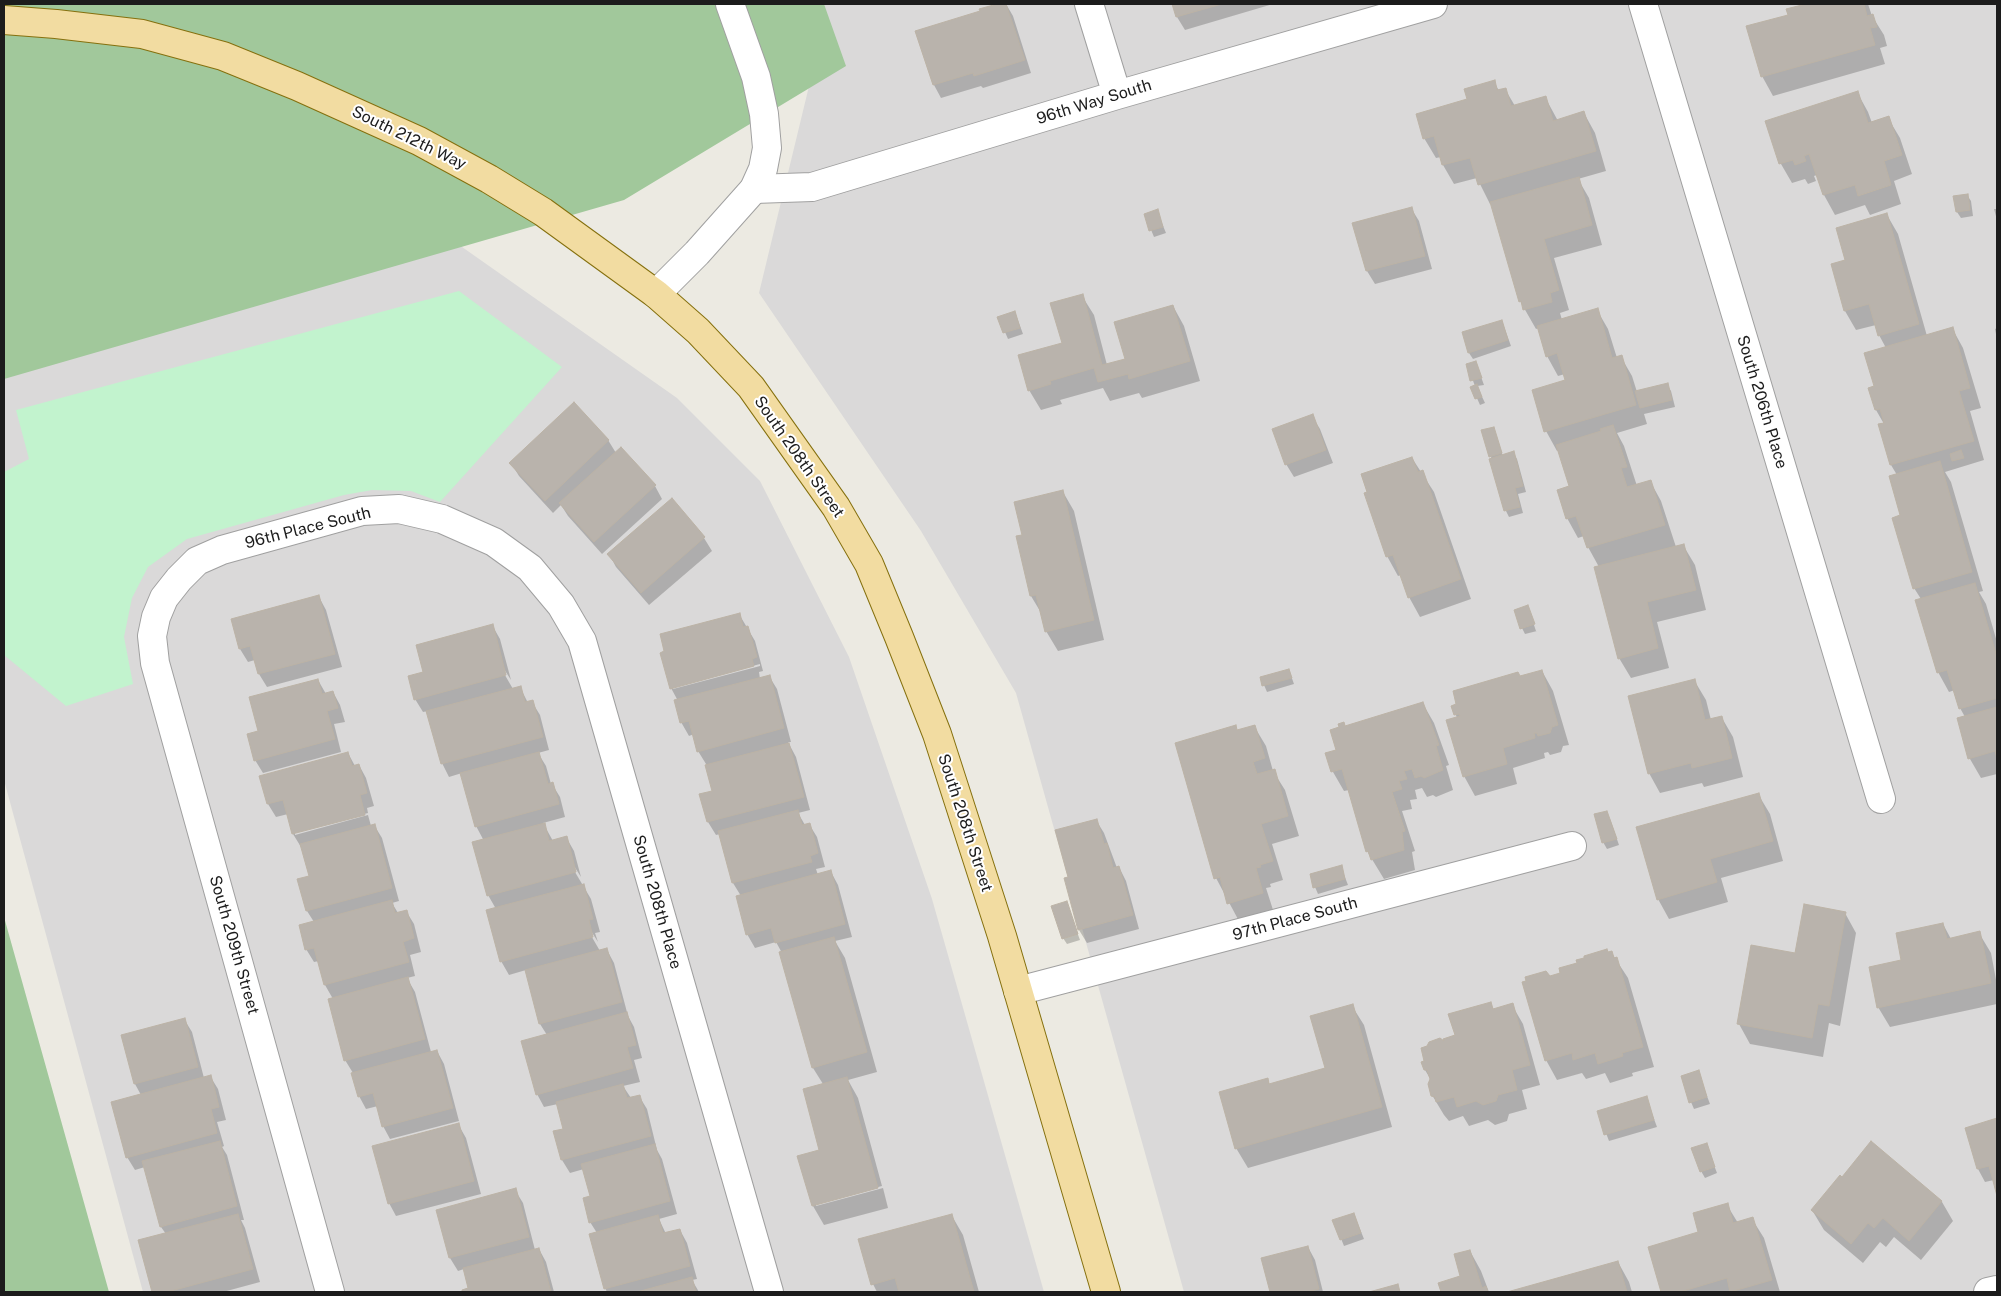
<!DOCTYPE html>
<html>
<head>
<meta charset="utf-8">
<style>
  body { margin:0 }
  #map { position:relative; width:2001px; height:1296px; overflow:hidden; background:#eceae2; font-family:"Public Sans",sans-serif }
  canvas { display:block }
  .frame { position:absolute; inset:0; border:5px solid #1c1c1c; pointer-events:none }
</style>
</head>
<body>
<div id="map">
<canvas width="2001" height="1296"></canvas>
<div class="frame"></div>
</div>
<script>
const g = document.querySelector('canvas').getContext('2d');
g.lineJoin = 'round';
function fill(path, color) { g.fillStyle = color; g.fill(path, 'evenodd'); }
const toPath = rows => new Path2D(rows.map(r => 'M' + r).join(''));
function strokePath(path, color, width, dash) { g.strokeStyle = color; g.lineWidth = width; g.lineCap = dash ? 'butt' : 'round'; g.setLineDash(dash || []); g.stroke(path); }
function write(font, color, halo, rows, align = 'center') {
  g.font = font + ' "Public Sans",sans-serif'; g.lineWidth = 4; g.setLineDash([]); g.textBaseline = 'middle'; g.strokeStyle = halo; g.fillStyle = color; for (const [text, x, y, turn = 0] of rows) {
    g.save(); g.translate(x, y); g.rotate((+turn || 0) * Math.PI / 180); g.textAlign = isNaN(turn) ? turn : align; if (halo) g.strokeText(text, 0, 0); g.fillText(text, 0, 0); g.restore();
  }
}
fill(toPath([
  [789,4,1997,4,1997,1292,1184,1292,1016,693,921,531,759,293,810,82],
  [435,228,677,398,760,481,849,657,932,899,1044,1292,143,1292,4,780,4,338]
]), '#dad9d9');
fill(toPath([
  [4,4,824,4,846,66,624,200,4,379],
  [4,917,109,1292,4,1292]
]), '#a1c89b');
fill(toPath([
  [459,291,562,367,440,502,411,491,372,490,344,495,187,539,148,567,132,598,124,637,133,684,66,706,4,655,4,472,29,459,16,410]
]), '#c2f3ce');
fill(toPath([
  [1001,4,1006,4,1013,16,1031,73,983,88,981,86,941,98,934,85,916,31,981,12,981,10],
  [1174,4,1273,4,1185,30,1177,17],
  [1810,4,1868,4,1872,16,1884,35,1887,46,1880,48,1885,64,1773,96,1762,76,1789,15,1788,10],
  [1494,81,1499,91,1505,89,1515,106,1545,97,1558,121,1584,113,1595,133,1606,171,1578,179,1589,198,1602,245,1554,258,1569,310,1560,313,1562,320,1597,310,1608,329,1617,358,1621,357,1632,376,1637,392,1667,385,1671,391,1675,407,1644,414,1647,424,1617,433,1624,446,1637,486,1650,481,1661,501,1676,547,1683,545,1695,565,1706,610,1657,622,1669,668,1631,678,1619,658,1599,567,1588,547,1584,536,1578,538,1567,518,1570,487,1559,450,1557,451,1546,431,1567,381,1565,374,1558,376,1547,356,1539,328,1536,329,1520,301,1492,204,1490,204,1477,178,1454,184,1443,165,1441,157,1436,158,1424,138,1468,100],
  [1857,92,1868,112,1872,123,1888,118,1900,138,1912,174,1894,181,1901,204,1870,215,1865,205,1835,215,1824,195,1817,175,1814,176,1816,181,1808,184,1805,179,1792,183,1781,164,1767,122],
  [1967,195,1971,201,1973,216,1961,218,1957,212],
  [1411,208,1419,221,1432,269,1375,284,1367,271,1354,223],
  [1994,209,1997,209,1997,220],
  [1157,211,1166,233,1154,237,1145,215],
  [1887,215,1898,234,1927,336,1952,328,1963,348,1981,408,1970,411,1984,460,1945,472,1951,482,1983,591,1979,592,1986,604,1997,642,1997,774,1981,778,1970,759,1959,719,1965,717,1960,708,1955,690,1949,692,1938,672,1921,599,1914,588,1897,475,1891,465,1880,425,1884,424,1876,410,1875,387,1886,348,1879,335,1876,325,1856,330,1845,311,1832,265,1847,261],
  [1082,296,1094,315,1107,365,1126,360,1173,306,1184,326,1200,381,1142,398,1139,393,1110,401,1103,388,1060,400,1062,404,1041,410,1029,390,1063,344],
  [1015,312,1023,334,1008,339,999,318],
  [1502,321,1511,346,1473,359,1469,353],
  [1997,328,1997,339,1995,329],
  [1476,363,1484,385,1477,386,1485,403,1480,405,1472,387,1475,386,1467,365],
  [1312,416,1320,429,1333,463,1294,477,1286,464],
  [1493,428,1503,456,1513,453,1517,459,1526,492,1518,494,1523,513,1509,517,1506,511,1491,460],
  [608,440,616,453,621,448,655,486,662,499,602,554,568,516,561,505,553,513,519,476,511,463],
  [1412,458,1434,492,1471,599,1420,617,1409,597,1401,575,1398,576,1387,556],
  [1063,492,1074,511,1104,640,1058,651,1046,631,1043,616,1031,596,1017,537,1024,536],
  [672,500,704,538,712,551,649,605,616,567,609,554],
  [319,597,326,610,342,667,267,687,259,674,255,660,248,662,240,649],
  [1528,607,1536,631,1537,631,1525,634,1522,628],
  [739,614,755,641,763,671,759,672,760,679,769,676,777,689,791,742,788,742,796,757,810,810,798,813,805,825,809,824,817,837,825,867,816,869,818,875,831,872,838,885,852,937,835,941,845,958,877,1072,848,1080,858,1098,882,1186,816,1204,816,1206,883,1188,888,1208,824,1225,813,1206,821,1151,823,1084,813,1068,782,953,776,942,755,948,747,934,741,896,733,883,720,834,716,835,708,822,701,795,713,792,706,764,698,751,694,734,689,736,681,722,678,701,671,688],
  [760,664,760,666,673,689,673,687],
  [492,625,500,639,511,680,504,669,502,670,513,689,520,687,528,703,532,702,540,715,549,750,538,753,546,766,551,784,552,784,560,797,565,817,543,823,553,841,566,837,574,851,581,877,574,866,572,867,591,899,600,932,595,933,598,942,591,931,589,932,600,951,607,950,614,963,628,1016,634,1027,642,1058,634,1060,640,1082,623,1086,631,1098,639,1096,647,1109,657,1150,662,1159,677,1214,659,1219,666,1234,680,1230,687,1243,697,1279,692,1280,699,1292,607,1292,605,1288,597,1233,590,1222,591,1197,584,1169,570,1173,562,1160,555,1132,565,1130,558,1104,544,1107,537,1094,547,1035,540,1024,526,970,509,975,501,961,496,909,488,895,484,841,476,826,462,773,449,777,442,763,428,711,423,712,415,699,424,672],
  [1289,670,1294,684,1267,692,1261,678],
  [1542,671,1553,691,1569,745,1563,746,1561,752,1550,755,1548,752,1544,753,1545,758,1513,768,1517,784,1475,796,1464,776,1457,718,1453,707],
  [318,680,326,694,333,692,340,705,345,722,334,724,341,752,263,773,255,760,260,732],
  [1694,680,1706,700,1711,720,1722,718,1733,737,1743,777,1704,787,1702,783,1660,793,1649,773],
  [1423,704,1434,723,1449,765,1446,766,1453,790,1436,797,1433,795,1427,797,1422,788,1415,790,1417,799,1410,800,1412,809,1402,811,1415,851,1412,852,1415,870,1384,879,1367,851,1349,790,1344,791,1333,772,1327,753,1337,751,1345,727],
  [1254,726,1266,746,1273,771,1285,790,1299,836,1272,844,1283,880,1270,884,1271,887,1266,888,1274,913,1240,923,1216,878,1238,731],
  [348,753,355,766,359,765,366,778,374,806,367,808,368,813,295,832,295,835,368,815,371,826,374,825,382,838,399,901,392,903,398,913,406,911,414,924,421,952,410,955,415,976,407,978,415,992,431,1052,437,1051,444,1064,459,1121,390,1139,383,1126,378,1106,366,1109,359,1096,353,1073,345,1060,333,999,325,985,319,961,314,962,306,949,314,922,307,911,310,877,302,847,301,847,293,834,288,814,276,817,268,804,261,777],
  [1758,794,1770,814,1783,861,1721,878,1728,902,1669,919,1658,899],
  [1610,819,1619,845,1607,849,1603,842],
  [1096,820,1104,833,1117,868,1119,867,1126,881,1139,929,1087,943,1079,930,1065,879,1070,877],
  [1341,867,1348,885,1318,894,1315,887],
  [1066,902,1080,940,1067,944,1063,938],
  [1845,913,1856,933,1840,1026,1829,1023,1823,1057,1750,1044,1739,1024,1796,954],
  [1943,924,1951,939,1979,933,1991,953,1997,985,1997,1004,1890,1027,1878,1007,1902,961],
  [1611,952,1628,978,1654,1067,1632,1073,1633,1076,1610,1083,1605,1073,1586,1079,1582,1073,1557,1080,1546,1060,1549,978],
  [1490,1004,1494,1010,1512,1005,1523,1024,1540,1085,1522,1090,1527,1109,1509,1114,1507,1121,1495,1125,1488,1120,1469,1126,1463,1116,1449,1121,1444,1115,1432,1095,1431,1080,1425,1070,1448,1045],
  [1352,1006,1364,1025,1392,1127,1248,1168,1236,1148,1267,1080,1270,1085,1327,1069],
  [184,1019,192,1032,204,1078,210,1076,218,1089,226,1120,217,1122,224,1146,222,1147,227,1155,244,1220,241,1220,245,1228,260,1282,223,1292,154,1292,140,1241,166,1234,161,1227,145,1167,135,1170,127,1157,141,1095,135,1084,122,1036],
  [1698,1072,1710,1104,1694,1109,1691,1102],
  [1646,1097,1657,1127,1609,1141,1598,1112],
  [1997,1120,1997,1191,1994,1180,1985,1182,1978,1169,1966,1128],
  [458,1124,466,1138,481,1194,396,1216,389,1203],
  [1871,1143,1942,1202,1953,1221,1921,1260,1894,1237,1886,1247,1880,1242,1863,1263,1824,1230,1812,1210,1842,1179],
  [1706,1144,1717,1173,1705,1178,1701,1171],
  [515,1190,523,1203,535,1250,539,1249,546,1262,554,1292,463,1292,470,1289,464,1269,458,1271,450,1258,438,1210],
  [1727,1205,1738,1223,1752,1219,1764,1238,1780,1292,1663,1292,1650,1247,1700,1233],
  [1354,1214,1364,1239,1344,1246,1334,1221],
  [952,1216,963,1235,979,1292,877,1292,873,1284],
  [1308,1247,1315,1260,1323,1292,1271,1292,1263,1258],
  [1470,1251,1481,1271,1489,1292,1442,1292,1440,1284,1462,1277],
  [1618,1262,1629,1282,1632,1292,1511,1292]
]), '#0003');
const building = toPath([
  [997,4,1006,4,1025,60,974,76,973,73,933,85,915,31,980,11,979,9,997,4],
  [1172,4,1222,4,1176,17,1172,4],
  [1806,4,1864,4,1867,16,1873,14,1877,27,1870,28,1875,45,1761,77,1746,26,1788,15,1786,9,1806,4],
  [1495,80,1497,90,1506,88,1511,106,1546,96,1553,121,1584,111,1596,151,1478,185,1470,158,1442,165,1434,136,1423,139,1416,114,1467,99,1464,89,1495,80],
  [1858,91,1868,123,1889,116,1902,155,1884,161,1891,185,1858,196,1855,185,1823,195,1809,154,1804,156,1806,161,1795,165,1793,160,1779,164,1765,121,1858,91],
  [1579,177,1592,225,1544,239,1559,290,1550,293,1552,302,1523,310,1521,301,1519,302,1490,202,1579,177],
  [1968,194,1970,210,1956,212,1953,196,1968,194],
  [1412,207,1425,256,1366,271,1352,223,1412,207],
  [1158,209,1163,227,1149,231,1144,214,1158,209],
  [1887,213,1919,324,1878,336,1869,304,1844,311,1831,264,1845,260,1836,228,1887,213],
  [1083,294,1102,365,1125,359,1114,322,1173,305,1190,361,1129,379,1128,374,1098,382,1094,368,1050,381,1051,384,1028,391,1018,355,1062,343,1050,303,1083,294],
  [1598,308,1612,358,1622,355,1636,405,1544,432,1532,390,1565,380,1557,353,1546,357,1537,326,1598,308],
  [1015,311,1020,328,1003,333,997,317,1015,311],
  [1502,320,1508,340,1468,353,1462,332,1502,320],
  [1953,327,1970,388,1959,391,1974,441,1890,465,1878,424,1884,423,1880,409,1875,410,1868,388,1874,386,1864,353,1953,327],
  [1476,361,1482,378,1470,381,1466,364,1476,361],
  [1668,383,1672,400,1640,408,1635,391,1668,383],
  [1477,384,1482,397,1475,399,1470,387,1477,384],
  [574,402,609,440,545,501,509,463,574,402],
  [1313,414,1326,450,1285,465,1272,429,1313,414],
  [1613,425,1627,467,1621,468,1627,487,1651,480,1665,525,1587,548,1576,516,1566,519,1557,490,1569,486,1556,445,1601,431,1600,429,1613,425],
  [1494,427,1502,453,1489,457,1481,430,1494,427],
  [621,447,656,485,594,542,559,503,621,447],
  [1961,450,1964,458,1952,461,1950,454,1961,450],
  [1514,451,1523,486,1515,488,1520,507,1504,511,1489,459,1514,451],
  [1412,457,1418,472,1423,470,1461,579,1408,598,1393,555,1386,557,1364,493,1367,492,1361,474,1412,457],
  [1940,461,1972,572,1913,589,1892,518,1900,515,1889,476,1940,461],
  [1063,490,1094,620,1045,632,1036,595,1030,596,1016,536,1022,535,1014,502,1063,490],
  [672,498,705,537,641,593,607,554,672,498],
  [1684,544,1696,590,1647,602,1658,648,1618,659,1594,567,1684,544],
  [1975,583,1997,657,1997,698,1959,709,1947,670,1937,673,1915,600,1975,583],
  [319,595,335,654,258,674,250,646,239,649,231,619,319,595],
  [1528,605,1535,624,1520,629,1514,610,1528,605],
  [740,613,743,627,748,626,757,657,752,659,754,666,670,689,660,653,664,651,660,634,740,613],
  [493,624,506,675,414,700,408,676,423,672,416,645,493,624],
  [1289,669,1292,678,1262,686,1260,677,1289,669],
  [1542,670,1558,725,1552,727,1550,733,1538,736,1537,733,1534,733,1535,738,1503,748,1507,764,1463,777,1446,720,1460,716,1459,714,1454,715,1451,706,1456,704,1453,691,1518,672,1520,676,1542,670],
  [770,675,784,728,697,752,689,721,680,723,674,700,770,675],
  [318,679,322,694,333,691,338,708,327,711,335,739,254,761,247,734,258,731,249,697,318,679],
  [1695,679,1705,720,1722,716,1732,758,1692,768,1691,763,1648,774,1628,696,1695,679],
  [521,686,525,702,533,700,543,737,441,764,426,711,521,686],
  [1423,702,1439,745,1436,746,1443,770,1424,778,1421,776,1415,778,1412,769,1404,771,1407,779,1399,781,1402,789,1392,792,1405,831,1402,832,1404,850,1371,860,1368,851,1366,852,1342,769,1331,772,1325,753,1336,750,1330,730,1339,727,1338,724,1344,722,1345,726,1423,702],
  [1997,707,1997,758,1995,751,1968,759,1957,718,1997,707],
  [1236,725,1237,730,1255,725,1265,758,1253,762,1257,774,1275,769,1288,816,1261,824,1273,861,1260,865,1261,867,1256,868,1263,893,1227,904,1220,877,1214,879,1175,743,1236,725],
  [789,743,804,797,707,822,699,794,712,791,705,765,789,743],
  [348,752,352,766,359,764,367,793,360,795,365,815,292,834,283,800,267,804,259,776,348,752],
  [539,752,548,784,553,782,559,804,475,827,460,773,539,752],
  [1759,793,1773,841,1710,859,1717,882,1657,900,1636,827,1759,793],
  [798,810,802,825,810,823,818,853,810,856,812,862,732,883,718,831,798,810],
  [1607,811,1617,839,1602,843,1594,814,1607,811],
  [1097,819,1104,844,1107,843,1113,868,1119,866,1133,915,1078,930,1064,878,1068,877,1055,830,1097,819],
  [545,823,549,841,567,836,576,872,487,896,472,842,545,823],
  [375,824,392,888,306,911,297,879,309,876,300,844,375,824],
  [1342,865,1345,879,1313,888,1310,874,1342,865],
  [831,870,845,924,775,943,771,928,746,935,736,896,831,870],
  [584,884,593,919,589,920,593,937,500,962,486,910,584,884],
  [392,900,395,913,407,910,414,938,403,942,409,962,324,985,314,948,305,950,299,925,392,900],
  [1067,901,1078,934,1062,939,1051,906,1067,901],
  [1804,904,1846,912,1829,1006,1818,1004,1812,1038,1737,1024,1751,945,1795,953,1804,904],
  [1943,923,1947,939,1980,931,1991,983,1877,1008,1869,967,1901,960,1896,933,1943,923],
  [834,937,867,1052,812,1068,779,952,834,937],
  [607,948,622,1002,539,1024,525,970,607,948],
  [1607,949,1608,952,1612,951,1614,958,1617,957,1643,1047,1622,1053,1623,1056,1598,1064,1595,1053,1573,1060,1572,1053,1545,1061,1522,982,1526,981,1525,977,1546,971,1550,976,1560,973,1559,968,1577,963,1576,960,1584,958,1584,956,1607,949],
  [408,977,425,1039,344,1061,328,999,408,977],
  [1491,1002,1493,1009,1513,1003,1530,1065,1512,1070,1517,1090,1498,1095,1496,1101,1483,1105,1476,1101,1457,1107,1454,1097,1436,1102,1435,1097,1431,1096,1428,1084,1430,1079,1427,1070,1424,1070,1421,1062,1424,1061,1421,1048,1427,1046,1429,1042,1440,1038,1444,1041,1443,1039,1455,1035,1448,1014,1491,1002],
  [1353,1004,1382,1107,1235,1149,1219,1092,1268,1078,1269,1084,1325,1068,1310,1016,1353,1004],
  [627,1012,636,1045,627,1047,633,1068,536,1095,521,1041,627,1012],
  [185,1018,198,1067,134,1084,121,1035,185,1018],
  [437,1050,453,1108,382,1127,373,1093,358,1097,351,1073,437,1050],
  [1699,1070,1707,1097,1689,1103,1681,1076,1699,1070],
  [211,1075,219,1107,211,1109,217,1133,126,1158,111,1102,211,1075],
  [847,1077,878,1188,812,1206,797,1156,819,1150,803,1089,847,1077],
  [623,1084,627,1098,640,1095,651,1136,561,1160,553,1131,563,1129,556,1102,623,1084],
  [1647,1096,1654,1120,1604,1135,1597,1111,1647,1096],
  [1997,1118,1997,1196,1989,1166,1977,1169,1965,1128,1997,1118],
  [459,1123,474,1181,388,1204,372,1146,459,1123],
  [220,1141,237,1206,160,1227,142,1161,220,1141],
  [1871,1141,1942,1201,1909,1241,1883,1218,1874,1228,1868,1223,1851,1244,1811,1210,1840,1175,1842,1177,1871,1141],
  [1707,1143,1715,1167,1700,1172,1691,1148,1707,1143],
  [655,1144,670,1201,589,1223,583,1198,590,1196,581,1164,655,1144],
  [516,1188,529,1237,449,1258,436,1210,516,1188],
  [1728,1203,1733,1223,1753,1217,1772,1280,1730,1292,1727,1278,1680,1292,1661,1292,1648,1247,1698,1232,1693,1213,1728,1203],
  [1354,1213,1361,1233,1340,1240,1332,1220,1354,1213],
  [238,1214,253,1269,167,1292,152,1292,138,1240,238,1214],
  [952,1214,974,1292,899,1292,895,1278,871,1285,858,1239,952,1214],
  [658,1215,663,1233,680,1229,690,1266,604,1289,589,1234,658,1215],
  [1308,1246,1319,1289,1307,1292,1270,1292,1261,1258,1308,1246],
  [539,1248,551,1292,462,1292,462,1290,468,1288,463,1268,539,1248],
  [1470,1250,1482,1288,1486,1286,1488,1292,1441,1292,1438,1283,1460,1276,1454,1254,1470,1250],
  [1618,1261,1627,1292,1507,1292,1618,1261],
  [692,1277,696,1292,637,1292,692,1277],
  [1398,1284,1400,1292,1369,1292,1398,1284]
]);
fill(building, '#b9b3ac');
strokePath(building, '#bcb3a6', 1);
const minor = toPath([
  [1089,4,1117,95],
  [1643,4,1881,799],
  [754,189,812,187,1117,95,1433,4],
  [1018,991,1572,846],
  [330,1292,155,663,152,636,156,617,164,598,179,579,197,561,222,550,362,511,399,509,442,519,494,542,530,568,561,605,582,641,769,1292],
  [1988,1292,1997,1290]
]);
const tertiary = toPath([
  [656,294,697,253,754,189,763,169,767,148,764,114,756,77,730,4]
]);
const primary = toPath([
  [4,20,56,24,142,34,223,56,297,86,419,141,489,179,543,212,656,294,698,331,751,387,836,507,869,564,899,637,937,734,1002,936,1106,1292]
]);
strokePath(minor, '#a0a0a0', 30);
strokePath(tertiary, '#a0a0a0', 30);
strokePath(primary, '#85700e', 30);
strokePath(minor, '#fff', 28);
strokePath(tertiary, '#fff', 28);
strokePath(primary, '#f2dca1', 28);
write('16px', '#1c1c1c', '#fff', [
  ["96th Way South",1094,102,-17],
  ["South 212th Way",409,138,26],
  ["South 206th Place",1762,402,73],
  ["South 208th Street",799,457,55],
  ["96th Place South",308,528,-14],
  ["South 208th Street",965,823,72],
  ["South 208th Place",657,902,74],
  ["97th Place South",1295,919,-15],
  ["South 209th Street",234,945,74]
]);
</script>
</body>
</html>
